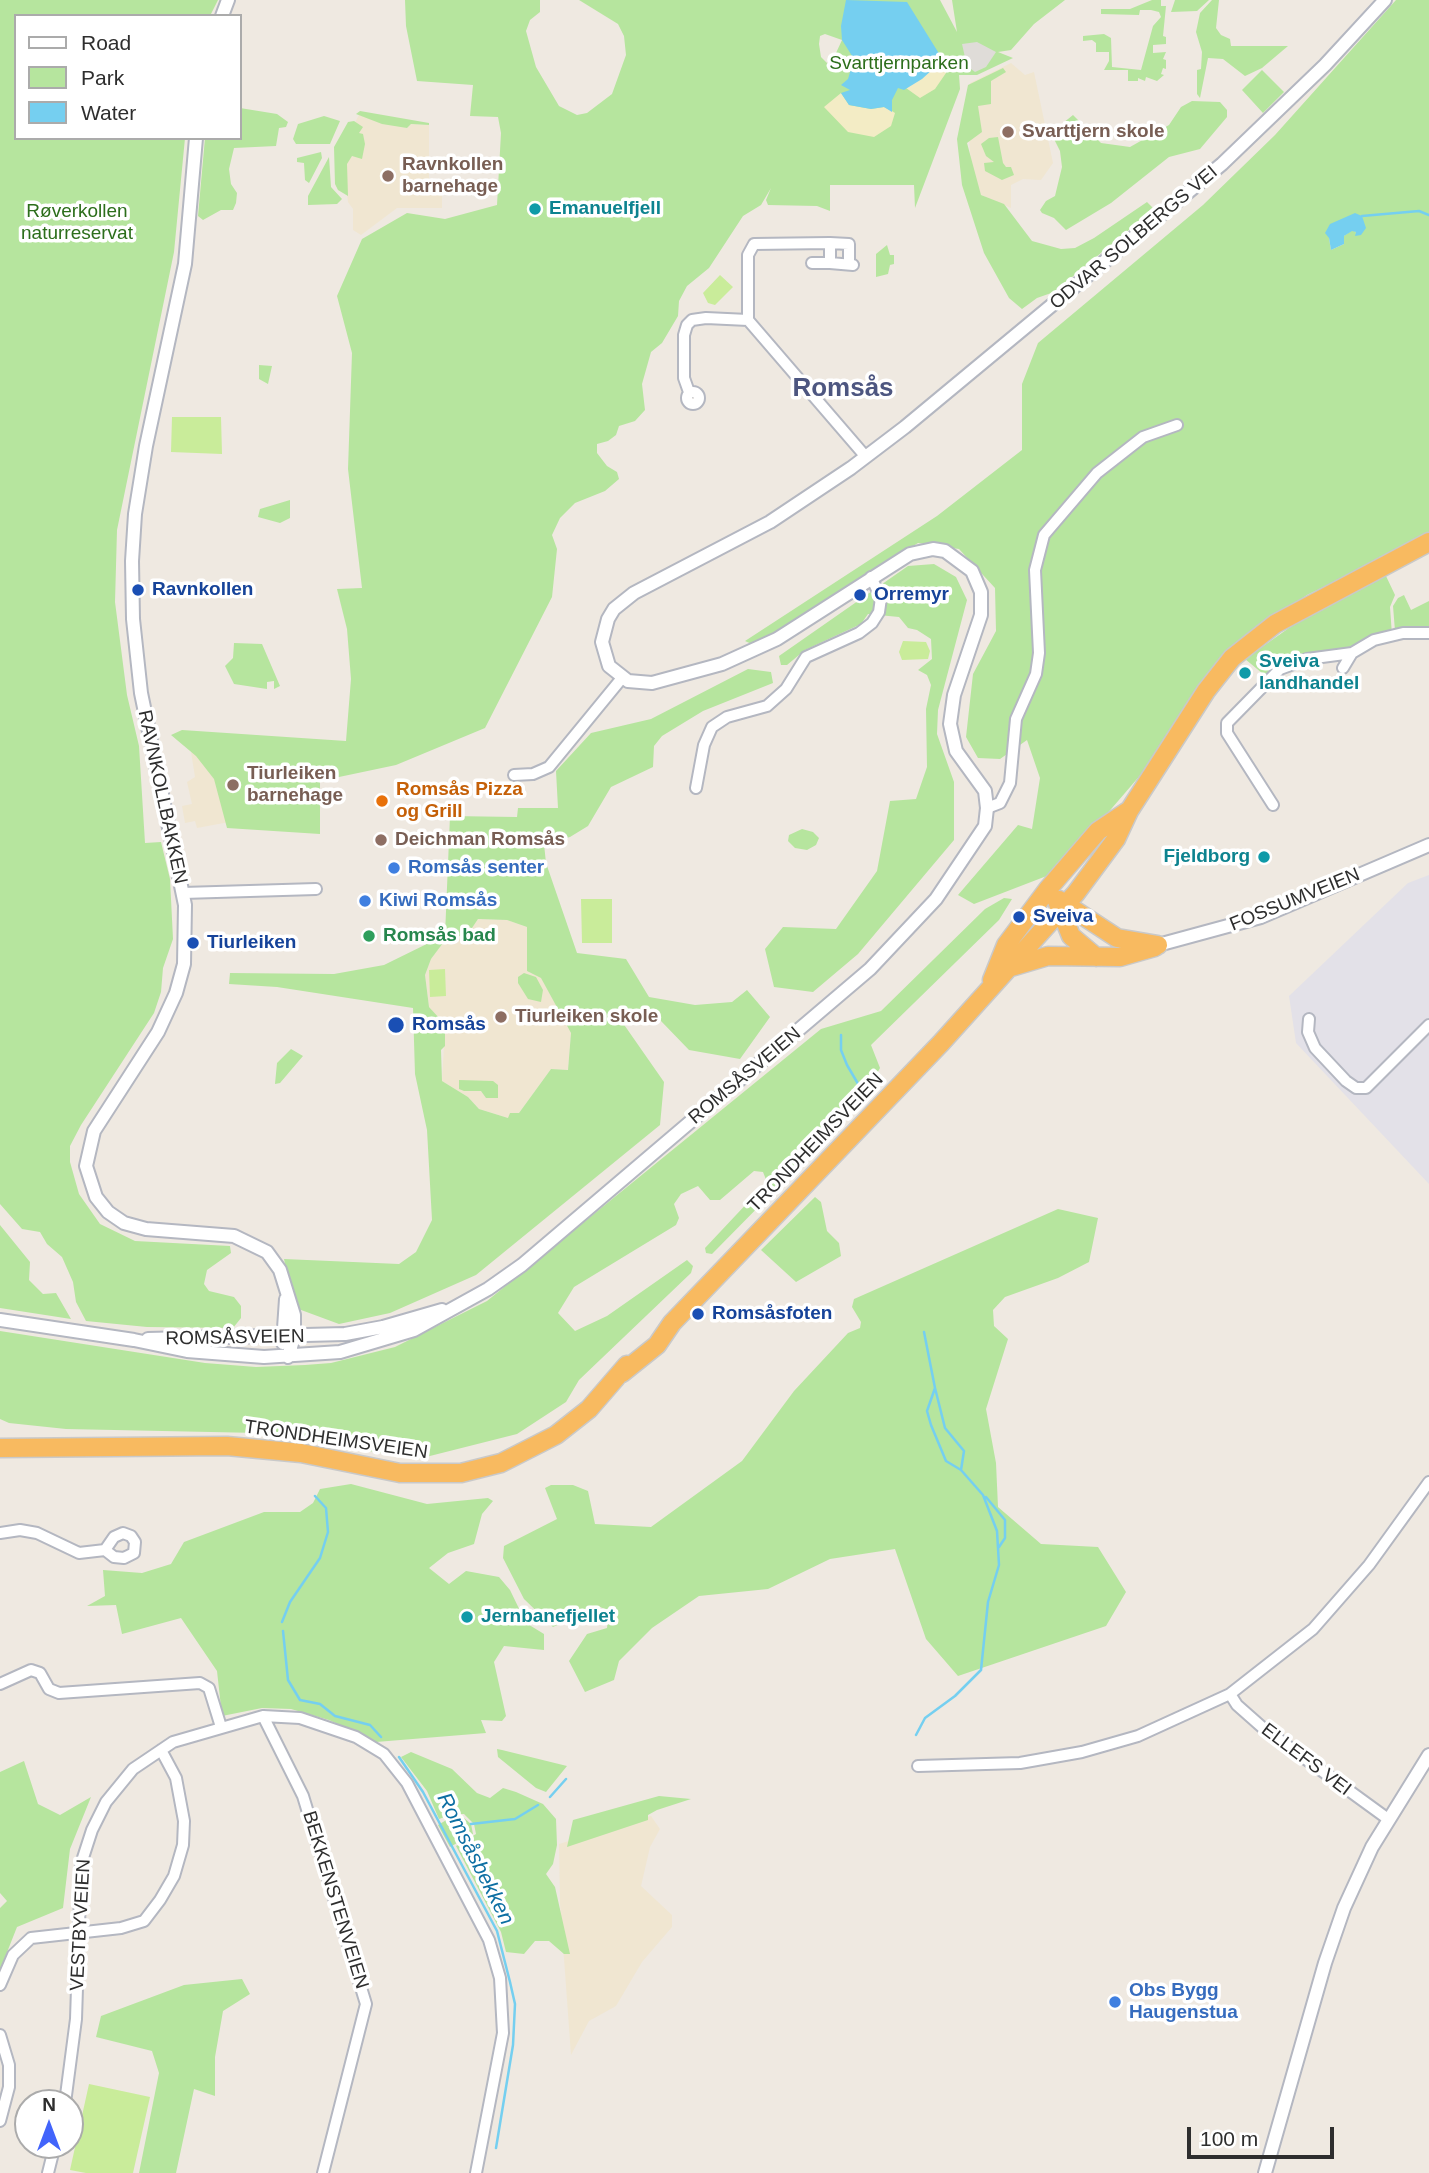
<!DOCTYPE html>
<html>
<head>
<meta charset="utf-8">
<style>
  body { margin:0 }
  #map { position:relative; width:1429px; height:2173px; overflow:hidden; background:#efe9e1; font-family:Arial,sans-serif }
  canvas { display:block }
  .legend { position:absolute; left:14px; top:14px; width:228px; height:126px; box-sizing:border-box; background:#fff; border:2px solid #ababab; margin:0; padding:9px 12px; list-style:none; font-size:21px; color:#2e2e2e }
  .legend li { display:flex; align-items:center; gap:14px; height:35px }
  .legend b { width:35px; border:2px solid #ababab }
  .north { position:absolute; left:14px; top:2089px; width:70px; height:70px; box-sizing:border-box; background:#fff; border:2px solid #ababab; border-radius:50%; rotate:0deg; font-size:19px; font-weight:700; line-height:28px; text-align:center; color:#2e2e2e }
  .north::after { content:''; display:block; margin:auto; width:24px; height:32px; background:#4264fb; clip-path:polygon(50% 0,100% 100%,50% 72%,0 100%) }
  .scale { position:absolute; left:1187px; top:2127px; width:147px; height:32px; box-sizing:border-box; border:4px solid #2e2e2e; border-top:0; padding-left:9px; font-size:21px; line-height:24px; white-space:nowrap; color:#2e2e2e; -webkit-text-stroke:5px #fff; paint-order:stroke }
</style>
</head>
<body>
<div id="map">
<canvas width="1429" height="2173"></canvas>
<ul class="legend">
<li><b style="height:9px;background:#fff"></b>Road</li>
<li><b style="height:19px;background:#b6e59e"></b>Park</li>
<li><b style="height:19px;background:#75cff0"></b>Water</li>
</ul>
<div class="north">N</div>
<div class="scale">100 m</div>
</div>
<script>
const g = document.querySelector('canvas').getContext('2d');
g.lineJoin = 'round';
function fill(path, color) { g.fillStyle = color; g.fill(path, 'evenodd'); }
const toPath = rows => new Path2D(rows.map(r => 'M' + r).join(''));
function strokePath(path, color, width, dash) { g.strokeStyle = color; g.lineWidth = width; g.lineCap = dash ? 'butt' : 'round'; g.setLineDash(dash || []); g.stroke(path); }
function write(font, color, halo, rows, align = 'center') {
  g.font = font + ' Arial,sans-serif'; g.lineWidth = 7; g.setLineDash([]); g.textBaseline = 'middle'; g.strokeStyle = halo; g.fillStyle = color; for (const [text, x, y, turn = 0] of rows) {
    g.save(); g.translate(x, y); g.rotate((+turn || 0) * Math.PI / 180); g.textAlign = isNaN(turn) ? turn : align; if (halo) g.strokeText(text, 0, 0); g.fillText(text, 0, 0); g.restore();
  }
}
fill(toPath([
  [1429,875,1429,1184,1296,1043,1289,996,1408,883]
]), '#e3e1e8');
fill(toPath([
  [1011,63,1025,75,1034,72,1053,163,1041,180,1023,179,1011,185,1011,208,981,195,971,165,969,138,970,83],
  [359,115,407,128,411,124,429,125,429,185,442,185,442,208,397,208,361,235,353,230,353,209,348,202,342,150,343,144],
  [189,739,240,820,197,828,195,821,185,823,182,806,192,804,187,782,195,777],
  [478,919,507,920,527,927,527,971,541,977,571,1033,568,1070,551,1069,519,1113,508,1118,479,1109,468,1097,442,1081,445,1028,429,1007,425,975,431,959,443,943,470,931],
  [651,1816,660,1829,650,1847,641,1886,672,1915,672,1927,642,1962,616,2006,589,2021,571,2055,560,1903,559,1844]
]), '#f0e6d1');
fill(toPath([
  [0,0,218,0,210,16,16,16,16,138,185,138,174,252,117,530,115,602,127,695,139,746,145,843,161,842,170,879,173,939,163,968,161,992,154,1013,81,1125,70,1146,70,1162,79,1194,100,1224,135,1241,230,1246,231,1253,207,1270,204,1284,209,1291,234,1297,241,1306,241,1318,233,1328,147,1327,86,1321,76,1302,73,1282,62,1257,47,1244,40,1232,22,1229,0,1204],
  [405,0,540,0,540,12,530,20,526,31,536,67,559,106,577,115,587,113,612,94,626,55,624,36,618,24,579,0,940,0,957,32,952,0,1065,0,1034,24,1011,50,998,52,1013,58,977,75,959,75,960,89,915,208,914,185,830,185,830,211,817,206,768,205,766,200,771,188,761,205,743,216,709,268,687,286,679,301,678,316,662,343,651,352,642,384,645,410,635,421,619,426,616,435,608,441,597,444,597,453,607,466,617,472,619,479,605,491,575,503,560,518,552,535,557,549,552,597,485,728,396,765,320,781,320,834,227,828,214,779,196,756,171,735,182,730,346,741,351,679,347,629,337,589,362,588,348,469,352,353,337,296,362,239,407,213,445,219,497,205,501,133,498,117,470,116,473,85,417,81,406,26],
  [825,34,842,40,830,66,821,57,819,44,820,36],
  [1152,0,1161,0,1161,6,1166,6,1163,36,1166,37,1166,44,1153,45,1153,53,1166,52,1163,59,1166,60,1166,69,1163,68,1161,74,1164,75,1157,81,1146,77,1145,81,1138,78,1138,81,1128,81,1128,70,1104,70,1109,61,1109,52,1096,52,1096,43,1092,40,1083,41,1083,36,1104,34,1111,38,1112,67,1141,70,1153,26,1161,17,1159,12,1151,10,1140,10,1139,15,1101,14,1101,9,1130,9],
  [1175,0,1209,0,1197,11,1171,12],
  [1212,0,1219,0,1216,28,1221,35,1230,39,1231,46,1288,46,1262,68,1245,76,1223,59,1208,58,1200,98,1197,94,1197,70,1201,69,1202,52,1196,32,1200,13],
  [1396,0,1429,0,1429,536,1307,595,1227,650,1143,772,1057,872,974,904,958,895,1018,825,1032,829,1040,778,1027,740,1000,759,978,758,966,737,973,674,996,631,995,588,959,549,918,543,756,646,745,641,937,516,1022,450,1022,384,1038,343,1203,205,1275,135],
  [1362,217,1355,235,1356,232,1352,230,1344,236,1344,244,1331,250,1329,238],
  [1003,68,1006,72,991,81,991,104,978,106,982,132,967,143,981,195,1004,204,1032,241,1061,249,1075,248,1094,238,1147,202,1154,209,1054,292,1037,298,1022,309,1009,298,984,253,962,185,957,139,968,85],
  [1262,70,1284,92,1263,113,1242,90],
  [1192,101,1220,102,1227,110,1227,117,1200,149,1169,157,1111,203,1066,230,1054,218,1042,213,1040,210,1046,201,1055,196,1062,167,1060,151,1047,125,1058,127,1073,115,1101,143,1130,147,1169,125,1181,107],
  [240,108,277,114,288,122,286,127,279,128,276,146,234,148,229,169,231,184,237,193,236,203,233,210,221,210,203,220,198,216,205,138,240,138],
  [360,111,429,123,429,125,411,124,407,128,382,124,356,114],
  [324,116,340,121,330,144,296,144,293,139,298,124],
  [354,121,363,127,359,133,363,134,365,144,362,159,352,156,347,164,348,196,338,190,335,184,334,147,348,122],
  [998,137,1003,163,1006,167,1011,167,1014,175,1002,180,985,171,984,163,994,162,986,156,981,144,989,138],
  [321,152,322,158,309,183,305,180,304,163,297,162,297,158],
  [329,157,331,187,342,199,337,204,308,205,308,196],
  [887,245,890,255,894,255,894,264,890,265,888,274,876,277,876,254],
  [259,365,272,366,268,384,259,379],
  [290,500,290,518,280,523,258,517,260,509],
  [934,564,956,577,967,600,938,710,937,734,954,782,954,840,858,954,813,992,774,987,765,949,783,927,836,929,877,871,890,801,916,799,927,767,926,709,931,685,927,675,918,670,932,659,931,639,917,630,908,628,899,617,868,614,861,624,805,650,787,665,781,665,779,656,908,566],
  [1386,576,1395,595,1390,607,1392,635,1358,648,1320,656,1268,678,1245,659,1296,623],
  [1404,595,1411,610,1429,601,1429,629,1395,631,1393,606,1398,598],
  [234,643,262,644,280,686,274,689,274,681,267,682,267,689,234,684,225,666,233,658],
  [748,669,771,672,773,683,703,711,662,736,654,746,653,767,611,787,588,826,570,837,544,844,546,863,577,953,626,959,649,997,695,1005,732,1002,747,990,770,1017,740,1059,689,1050,661,1021,618,1016,664,1082,660,1125,476,1275,390,1313,339,1324,293,1307,284,1259,399,1264,416,1252,432,1220,427,1130,415,1074,413,1008,277,987,229,984,230,973,334,974,384,965,445,935,450,816,517,817,518,808,558,808,556,771,591,733,651,719],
  [478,919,507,920,527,927,527,971,541,978,571,1033,568,1070,551,1069,519,1113,510,1113,508,1118,479,1109,468,1097,442,1081,441,1050,445,1046,445,1031,440,1019,429,1007,425,975,431,959,443,943,470,931],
  [802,829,813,832,819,838,816,845,807,850,795,848,788,841,789,835],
  [1004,898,1012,899,999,920,871,1045,880,1068,871,1084,861,1083,851,1090,850,1101,779,1186,712,1254,706,1253,705,1248,767,1182,763,1172,754,1171,720,1200,710,1200,698,1186,681,1194,674,1204,679,1218,676,1225,574,1287,558,1313,575,1331,607,1316,687,1260,693,1266,691,1273,579,1380,566,1402,517,1434,418,1459,259,1433,66,1429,9,1423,0,1419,0,1331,205,1363,256,1367,305,1365,331,1363,395,1347,487,1301,821,1029,881,1011,985,909],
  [524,973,536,977,543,990,541,1002,528,999,518,983,518,977],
  [291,1049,303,1056,280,1083,275,1084,277,1063],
  [459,1080,493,1081,498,1085,498,1098,486,1098,481,1091,464,1091,459,1089],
  [815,1197,821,1202,827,1231,839,1243,841,1256,796,1282,761,1250],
  [1058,1209,1098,1218,1089,1262,1058,1278,1005,1297,993,1310,994,1326,1008,1339,986,1409,996,1463,998,1507,1041,1544,1098,1547,1126,1592,1106,1626,958,1676,926,1639,895,1549,830,1559,768,1589,699,1596,652,1628,619,1661,614,1680,585,1692,569,1661,587,1634,607,1628,609,1611,598,1606,553,1627,524,1599,503,1558,504,1546,557,1519,545,1488,551,1485,573,1485,588,1491,595,1524,651,1527,742,1461,794,1391,848,1333,860,1328,861,1322,852,1307,854,1299],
  [0,1225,30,1262,29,1280,43,1294,56,1293,71,1319,0,1308],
  [351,1484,427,1504,488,1498,493,1501,482,1514,474,1544,448,1553,429,1568,449,1584,466,1571,499,1577,510,1590,526,1623,544,1634,544,1650,504,1646,494,1662,506,1716,502,1721,481,1720,486,1733,376,1742,329,1720,291,1709,262,1708,222,1716,217,1671,181,1618,122,1634,116,1605,87,1606,105,1596,103,1570,142,1573,171,1564,184,1542,264,1512,300,1512,313,1503,320,1489],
  [497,1749,502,1750,567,1766,546,1792,536,1788,498,1757],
  [411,1752,452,1769,477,1793,490,1798,503,1788,516,1792,543,1804,556,1819,557,1845,553,1864,546,1874,555,1887,570,1954,564,1954,549,1941,535,1941,524,1954,506,1952,501,1932,456,1846,476,1834,474,1824,464,1814,453,1814,439,1819,427,1791,401,1757],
  [24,1761,38,1804,60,1815,91,1797,70,1849,63,1908,17,1927,0,1970,0,1908,7,1901,0,1893,0,1772],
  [659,1796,691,1799,657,1810,648,1815,648,1820,567,1847,573,1820],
  [453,1816,463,1817,471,1824,473,1834,450,1847,438,1825],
  [242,1979,250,1994,223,2011,215,2057,215,2096,194,2089,176,2173,139,2173,159,2073,152,2051,96,2037,101,2016,184,1985]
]), '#b6e59e');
fill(toPath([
  [943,60,947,62,946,73,935,89,920,98,906,88],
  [841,93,849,105,871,109,884,107,892,111,895,113,891,126,874,137,848,132,824,107]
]), '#f3ecc5');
fill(toPath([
  [720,275,733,287,715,305,708,303,703,293],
  [172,417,221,417,222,454,171,452],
  [903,641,926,642,930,651,928,659,902,660,899,652],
  [581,899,612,899,612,943,582,943],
  [445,969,446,996,430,997,429,970],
  [89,2084,150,2097,133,2173,86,2173,70,2170]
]), '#c9ec9a');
fill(toPath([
  [977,42,996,52,986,67,975,72,967,66,962,44]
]), '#dfdcd8');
fill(toPath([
  [846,0,907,2,943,60,922,79,904,90,898,88,892,100,892,112,884,107,871,109,849,105,841,93,850,90,841,85,848,79,854,59,842,40,841,26],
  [1355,213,1362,216,1366,228,1361,235,1355,236,1356,232,1352,231,1344,236,1344,244,1331,250,1329,238,1325,233,1330,224]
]), '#75cff0');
strokePath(toPath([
  [1362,216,1419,211,1429,215],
  [841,1035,841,1050,847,1065,864,1094],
  [935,1388,945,1428,964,1451,961,1470],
  [986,1497,1005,1520,1005,1538,999,1547],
  [282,1622,290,1602,320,1558,328,1532,326,1508,315,1496],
  [283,1631,288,1680,300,1700,320,1704,335,1716,370,1725,381,1737],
  [916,1735,925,1718,955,1696,981,1670,988,1602,999,1565,997,1531,983,1495,961,1470,946,1461,931,1425,927,1411,935,1388,924,1332],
  [399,1757,423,1792,497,1931,510,1982,515,2004,513,2045,496,2148],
  [550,1797,566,1779],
  [471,1824,515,1819,538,1805]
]), '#75cff0', 2.5);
const minor = toPath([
  [830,243,849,244,849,264],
  [812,263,830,263],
  [748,320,748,255,754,244,830,243,830,263,853,265],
  '687 398a6 6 0 1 1 12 0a6 6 0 1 1-12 0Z',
  [689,392,684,378,684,335,687,325,692,320,706,318,748,320,866,457],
  [1343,668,1352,653,1374,640,1403,633,1429,633],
  [514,775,533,774,549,767,622,678],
  [696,788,704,745,712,727,727,717,767,706,786,689,806,657,859,633,872,623,879,612,881,598,871,577],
  [1273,805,1227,733,1227,723,1280,669,1307,659,1352,653],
  [987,808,1000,803,1010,783,1016,719,1036,674,1039,653,1035,570,1044,535,1097,473,1143,437,1177,425],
  [183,893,316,889],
  [1309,1019,1308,1032,1315,1048,1346,1081,1356,1088,1366,1088,1429,1025],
  [0,1533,20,1530,37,1533,79,1553,105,1550,114,1537,123,1533,131,1536,135,1542,134,1553,124,1558,114,1557,105,1550],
  [0,1684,31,1670,40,1673,49,1689,59,1693,200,1683,209,1688,221,1727],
  [1230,1694,1237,1705,1263,1728,1388,1819],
  [263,1716,303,1796,366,2004,323,2173],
  [918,1766,1020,1763,1082,1752,1138,1736,1230,1694,1313,1629,1369,1565,1429,1482],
  [0,1985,13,1955,31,1938,121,1928,144,1921,160,1900,174,1876,183,1845,184,1821,176,1778,161,1750],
  [0,2035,9,2065,9,2087,0,2121],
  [65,2103,76,2019,81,1864,92,1830,106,1802,133,1769,173,1742,263,1716,300,1718,356,1737,384,1754,407,1783,489,1940,500,1978,503,2033,476,2173],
  [48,2173,55,2145]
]);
const tertiary = toPath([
  [222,16,228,0],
  [196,138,185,264,146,446,135,514,132,561,133,619,141,693,185,905,184,964,176,993,158,1032,94,1131,86,1166,96,1197,108,1212,124,1223,146,1229,234,1236,267,1252,280,1270,294,1315,294,1337,288,1357],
  [1158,945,1261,917,1429,845],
  [0,1320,134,1340,187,1351,264,1357,340,1352,414,1330,488,1289,522,1265,870,969,936,899,985,826,987,808,985,791,956,751,950,724,954,695,981,615,981,592,972,571,945,551,933,549,910,554,777,639,722,664,652,683,628,681,609,666,602,642,608,619,614,609,634,593,770,522,851,468,905,427,1222,164,1325,65,1385,0],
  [148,1339,345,1334,383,1327,442,1310],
  [283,1343,286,1299],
  [1265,2173,1325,1963,1344,1908,1372,1847,1429,1755]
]);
const trunk = toPath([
  [1059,900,1117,938,1158,945],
  [1057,901,1071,936,1096,957],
  [1011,967,1048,956,1120,957,1155,947],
  [992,980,1006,945,1048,889,1098,831,1128,811],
  [622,1373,657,1345,672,1323,941,1043,1076,893,1116,839,1129,811,1206,691,1232,658,1275,624,1429,542],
  [0,1448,227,1446,301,1453,400,1473,461,1473,501,1463,556,1435,589,1409,627,1365]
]);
strokePath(minor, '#b4b7c1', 14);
strokePath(tertiary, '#b4b7c1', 16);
strokePath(trunk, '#c9c9c9', 21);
strokePath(minor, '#fff', 10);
strokePath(tertiary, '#fff', 12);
strokePath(trunk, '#f8ba60', 18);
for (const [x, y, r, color] of [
  [1008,132,7,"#8d6e63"],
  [388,176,7,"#8d6e63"],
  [535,209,7,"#0f9aa8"],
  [138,590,7,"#1a4fb4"],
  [860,595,7,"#1a4fb4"],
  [1245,673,7,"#0f9aa8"],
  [233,785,7,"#8d6e63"],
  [382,801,7,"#e8710a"],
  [381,840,7,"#8d6e63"],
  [1264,857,7,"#0f9aa8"],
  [394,868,7,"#3f7fe0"],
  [365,901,7,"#3f7fe0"],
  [1019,917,7,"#1a4fb4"],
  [369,936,7,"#2e9e5b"],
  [193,943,7,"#1a4fb4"],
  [501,1017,7,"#8d6e63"],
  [396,1025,9,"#1a4fb4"],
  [698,1314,7,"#1a4fb4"],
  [467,1617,7,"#0f9aa8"],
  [1115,2002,7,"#3f7fe0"]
]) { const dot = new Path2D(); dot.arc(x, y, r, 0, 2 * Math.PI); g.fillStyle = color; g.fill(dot); strokePath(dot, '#fff', 2.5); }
write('19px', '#2c6e1b', '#fff', [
  ["Svarttjernparken",899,64],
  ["Røverkollen",77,212],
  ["naturreservat",77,234]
]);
write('bold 19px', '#785e54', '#fff', [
  ["Svarttjern skole",1022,132],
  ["Ravnkollen",402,165],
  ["barnehage",402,187],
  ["Tiurleiken",247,774],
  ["barnehage",247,796],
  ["Deichman Romsås",395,840],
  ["Tiurleiken skole",515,1017]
], 'left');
write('bold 19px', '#0d838f', '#fff', [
  ["Emanuelfjell",549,209],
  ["Sveiva",1259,662],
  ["landhandel",1259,684],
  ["Fjeldborg",1250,857,"right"],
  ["Jernbanefjellet",481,1617]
], 'left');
write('19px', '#2e2e2e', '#fff', [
  ["ODVAR SOLBERGS VEI",1134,238,-40],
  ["RAVNKOLLBAKKEN",162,797,78],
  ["FOSSUMVEIEN",1295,900,-22],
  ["ROMSÅSVEIEN",745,1076,-40],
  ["TRONDHEIMSVEIEN",816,1143,-46],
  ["ROMSÅSVEIEN",235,1338,-1],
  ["TRONDHEIMSVEIEN",336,1440,8],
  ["ELLEFS VEI",1306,1760,37],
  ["BEKKENSTENVEIEN",335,1900,73],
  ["VESTBYVEIEN",81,1925,-87]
]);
write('bold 19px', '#164399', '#fff', [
  ["Ravnkollen",152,590],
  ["Orremyr",874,595],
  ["Sveiva",1033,917],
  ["Tiurleiken",207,943],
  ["Romsås",412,1025],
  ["Romsåsfoten",712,1314]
], 'left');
write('bold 19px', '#c56008', '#fff', [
  ["Romsås Pizza",396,790],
  ["og Grill",396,812]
], 'left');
write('bold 19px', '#366cbe', '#fff', [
  ["Romsås senter",408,868],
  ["Kiwi Romsås",379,901],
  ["Obs Bygg",1129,1991],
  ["Haugenstua",1129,2013]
], 'left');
write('bold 19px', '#27864d', '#fff', [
  ["Romsås bad",383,936]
], 'left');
write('italic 21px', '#0d6fa3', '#fff', [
  ["Romsåsbekken",475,1859,63]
]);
write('bold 26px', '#4d5680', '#fff', [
  ["Romsås",843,389]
]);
</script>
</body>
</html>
